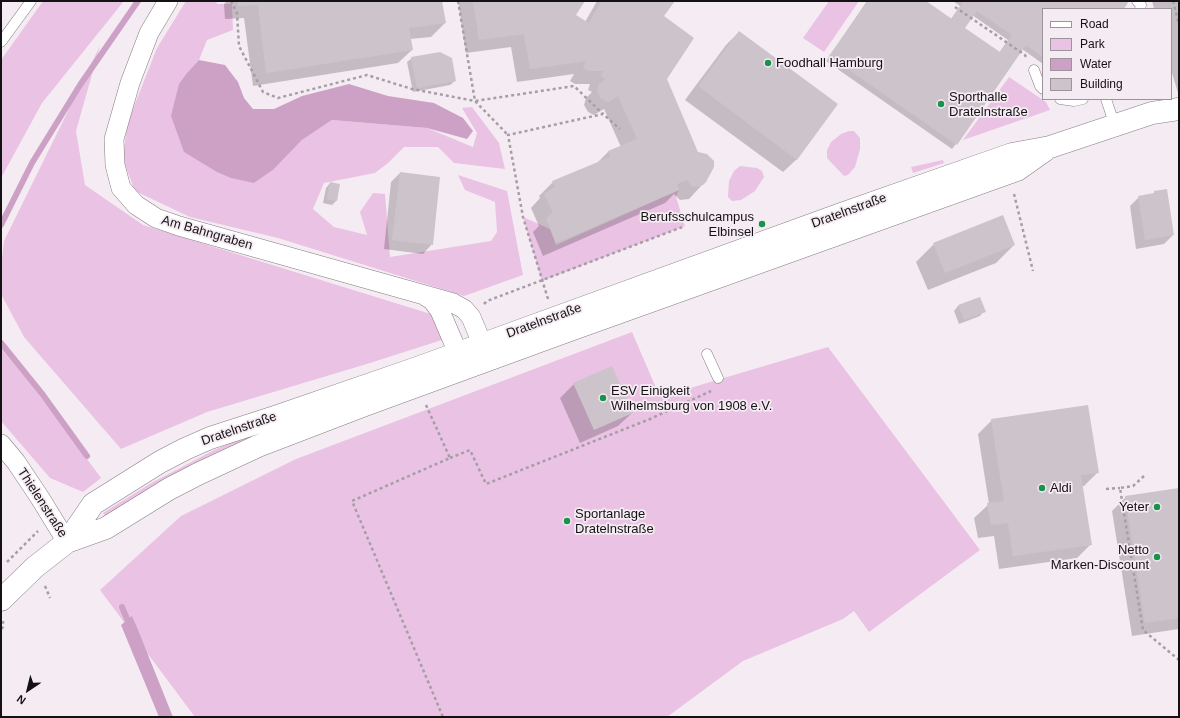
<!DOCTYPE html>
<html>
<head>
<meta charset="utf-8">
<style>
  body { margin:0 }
  #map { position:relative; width:1180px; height:718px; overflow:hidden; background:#f5ecf3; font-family:Arial,sans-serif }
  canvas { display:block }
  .frame { position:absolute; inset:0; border:2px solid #141114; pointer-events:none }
  .legend { position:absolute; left:1042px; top:8px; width:130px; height:92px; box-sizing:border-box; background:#f5ecf3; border:1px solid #9b949a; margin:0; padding:5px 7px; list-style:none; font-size:12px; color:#141114 }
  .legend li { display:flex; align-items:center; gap:8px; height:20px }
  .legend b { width:20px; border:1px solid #9b949a }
  .north { position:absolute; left:8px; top:670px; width:40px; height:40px; -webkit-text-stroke:3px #f5ecf3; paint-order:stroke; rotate:215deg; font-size:11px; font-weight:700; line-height:16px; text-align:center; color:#141114 }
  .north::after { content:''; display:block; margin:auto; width:14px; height:18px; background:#141114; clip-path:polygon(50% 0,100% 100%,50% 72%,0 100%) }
</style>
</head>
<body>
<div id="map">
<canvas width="1180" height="718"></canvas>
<div class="frame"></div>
<ul class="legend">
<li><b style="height:5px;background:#fff"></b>Road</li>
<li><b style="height:11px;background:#eac2e3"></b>Park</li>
<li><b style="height:11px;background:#cda1c5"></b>Water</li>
<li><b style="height:11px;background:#cdc4cb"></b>Building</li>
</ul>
<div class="north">N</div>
</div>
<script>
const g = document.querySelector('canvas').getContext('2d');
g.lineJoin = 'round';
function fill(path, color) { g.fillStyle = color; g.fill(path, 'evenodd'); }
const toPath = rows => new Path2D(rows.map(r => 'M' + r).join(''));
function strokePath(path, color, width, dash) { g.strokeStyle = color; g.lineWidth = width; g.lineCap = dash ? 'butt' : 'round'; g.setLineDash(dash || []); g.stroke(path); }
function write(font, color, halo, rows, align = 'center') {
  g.font = font + ' Arial,sans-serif'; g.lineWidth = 3.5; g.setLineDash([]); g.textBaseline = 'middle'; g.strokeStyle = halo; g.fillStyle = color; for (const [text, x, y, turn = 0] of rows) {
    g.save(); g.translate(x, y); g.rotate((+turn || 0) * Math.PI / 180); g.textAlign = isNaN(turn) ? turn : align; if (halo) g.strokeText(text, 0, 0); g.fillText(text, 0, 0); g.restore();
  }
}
fill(toPath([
  [43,1,124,1,42,103,1,178,1,60],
  [186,1,216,1,217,4,232,4,233,30,207,40,199,60,187,73,254,183,273,170,302,140,332,120,427,128,473,147,477,133,462,108,472,107,499,143,505,169,454,163,438,147,404,147,388,163,375,173,324,183,313,209,334,227,367,235,360,212,373,193,385,194,390,257,491,241,497,232,495,202,465,190,458,175,507,191,523,275,464,296,278,238,190,217,135,191,123,160,127,124,157,48],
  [829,1,859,1,824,52,803,38],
  [100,46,76,131,85,185,143,225,434,315,445,339,370,363,207,412,121,449,24,337,1,294,1,267,4,241],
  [1009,77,1046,102,1050,110,963,140],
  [849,131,854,131,860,138,860,149,855,167,848,175,844,176,827,158,827,150,831,142,841,134],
  [943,160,944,163,913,173,911,167],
  [740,166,757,168,762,171,764,177,755,191,741,200,732,201,728,197,729,181,734,171],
  [679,190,676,197,685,226,542,281,523,217,550,229,556,245],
  [632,332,660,397,828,347,980,550,869,632,854,611,843,619,743,661,667,717,195,717,100,590,181,516,296,459],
  [1,348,47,405,101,478,83,492,50,478,1,421],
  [249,435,254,438,108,521,103,513,153,482,182,467,214,450]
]), '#eac2e3');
fill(toPath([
  [199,60,225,65,238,82,244,98,253,109,274,109,302,96,349,84,388,96,434,103,463,118,473,131,467,139,427,128,332,120,302,140,273,170,254,183,231,178,217,172,184,152,171,116,179,84,187,73],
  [132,616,138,630,173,717,159,717,121,625]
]), '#cda1c5');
fill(toPath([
  [227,1,445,1,441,3,445,23,431,37,410,39,412,50,398,63,253,86,244,18,225,19,224,4],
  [458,1,584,1,575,15,585,22,597,1,674,1,663,17,666,79,702,185,689,199,680,200,674,194,665,203,543,256,533,232,539,226,531,208,540,198,539,196,553,182,596,164,608,152,621,147,604,109,594,115,588,112,584,105,586,98,592,92,588,90,590,84,575,84,570,81,574,74,517,82,511,47,466,53],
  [867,1,925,1,951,19,960,6,953,1,1128,1,1122,9,1043,9,1043,64,1022,49,956,144,952,149,826,61],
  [972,15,1008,40,999,53,963,28],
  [1152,1,1179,1,1179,96,1171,70,1171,9,1154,9],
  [739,32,797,159,783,172,685,100,726,45],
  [412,58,455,81,450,85,413,92,407,62],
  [400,173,432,244,423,254,384,249,391,182],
  [330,183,337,200,332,205,323,203,326,188],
  [1155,192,1173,235,1164,244,1136,249,1130,206,1139,197,1152,195],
  [934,244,1014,245,996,263,928,290,916,262],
  [979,298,984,311,980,316,959,324,954,311,958,306],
  [574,384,632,413,618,426,580,443,560,398],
  [992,420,1098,472,1084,486,1082,486,1091,544,1077,558,999,569,994,536,978,538,974,518,989,504,978,434],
  [1179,489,1179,629,1132,636,1112,511,1126,497]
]), '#0003');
strokePath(toPath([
  [1,225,32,163,80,85,138,1],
  [1,343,43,395,87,456],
  [122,607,130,626]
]), '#cda1c5', 6);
fill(toPath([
  [238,1,442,1,446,23,409,28,413,50,266,73,258,5,238,6],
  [473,1,585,1,576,15,589,23,602,1,675,1,664,16,694,38,667,79,698,152,707,154,714,161,714,167,706,182,703,185,694,187,690,184,687,180,677,184,679,190,556,243,546,218,553,213,544,194,555,187,552,181,610,157,608,151,637,139,618,96,608,102,601,99,597,91,599,84,606,79,601,76,603,71,588,71,583,67,586,61,530,69,524,34,479,40],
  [868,1,926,1,952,19,964,1,1129,1,1124,9,1043,9,1043,57,1026,45,957,145,829,56],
  [977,11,1012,35,1000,52,965,28],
  [739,31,838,104,797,160,698,86],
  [440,52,452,58,456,81,417,88,411,57],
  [400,172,440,177,433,245,392,240],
  [330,182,340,184,337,201,327,199],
  [1167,189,1174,235,1145,240,1138,196,1154,193,1154,191],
  [1003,215,1015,245,945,273,933,243],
  [980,297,986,312,964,320,958,305],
  [612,366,633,413,594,430,573,383],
  [1088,405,1099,473,1081,475,1092,545,1013,556,1008,523,991,525,987,503,1004,501,991,419],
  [1179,488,1179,618,1145,623,1125,496]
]), '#cdc4cb');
const service = toPath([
  [1137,1,1141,5,1140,9],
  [1,42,31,1],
  [1034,70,1040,86,1043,89],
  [1060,99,1074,101,1083,99],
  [1106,99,1115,126],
  [707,354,718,378]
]);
const minor = toPath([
  [168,1,149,33,130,83,114,139,115,165,121,188,136,205,156,218,179,226,453,303,464,309,471,317,488,358],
  [425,296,432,300,440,311,464,367],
  [1,444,16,462,40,498,67,542]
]);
const secondary = toPath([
  [67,542,93,504,160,462,185,449,210,438,275,417,417,368,841,214,1012,154,1050,147,1152,113,1179,109],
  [1,600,35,567,67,542,106,528,169,489,198,474,258,446,365,405,562,333,1017,170,1044,151]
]);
strokePath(service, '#857d83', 11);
strokePath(minor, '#857d83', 20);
strokePath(secondary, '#857d83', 23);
strokePath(toPath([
  [231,1,237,13,239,46,263,92,278,98,367,75,412,89,475,101,508,135],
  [458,1,475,101,574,86,603,114],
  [1173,1,1179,24],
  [955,7,1025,55,1026,57],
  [1014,194,1033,271],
  [548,299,523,217,508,135,603,114,620,129],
  [484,304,487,301,685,226],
  [426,405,450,458,352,501,443,717],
  [450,458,470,450,486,484,650,419,711,391],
  [1144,476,1133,486,1120,488,1143,630,1179,660],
  [1106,489,1120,488],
  [7,562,38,531],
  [45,586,50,598],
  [1,629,3,627,3,621]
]), '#a59ea4', 2.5, [3, 3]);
strokePath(service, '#fff', 10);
strokePath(minor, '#fff', 19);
strokePath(secondary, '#fff', 22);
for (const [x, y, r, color] of [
  [768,63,4,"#19924d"],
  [941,104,4,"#19924d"],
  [762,224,4,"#19924d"],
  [603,398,4,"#19924d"],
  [1042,488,4,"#19924d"],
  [1157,507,4,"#19924d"],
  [567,521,4,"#19924d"],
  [1157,557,4,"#19924d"]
]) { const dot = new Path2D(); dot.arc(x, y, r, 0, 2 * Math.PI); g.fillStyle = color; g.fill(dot); strokePath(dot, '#f5ecf3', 1.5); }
write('13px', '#141114', '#f5ecf3', [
  ["Foodhall Hamburg",776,63],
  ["Sporthalle",949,97],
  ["Dratelnstraße",949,112],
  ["Berufsschulcampus",754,217,"right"],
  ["Elbinsel",754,232,"right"],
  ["ESV Einigkeit",611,391],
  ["Wilhelmsburg von 1908 e.V.",611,406],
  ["Aldi",1050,488],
  ["Yeter",1149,507,"right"],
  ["Sportanlage",575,514],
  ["Dratelnstraße",575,529],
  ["Netto",1149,550,"right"],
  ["Marken-Discount",1149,565,"right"]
], 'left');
write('13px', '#141114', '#f5ecf3', [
  ["Dratelnstraße",849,211,-20],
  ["Am Bahngraben",207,233,16],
  ["Dratelnstraße",544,321,-20],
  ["Dratelnstraße",239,429,-19],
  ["Thielenstraße",42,503,57]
]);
</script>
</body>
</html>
